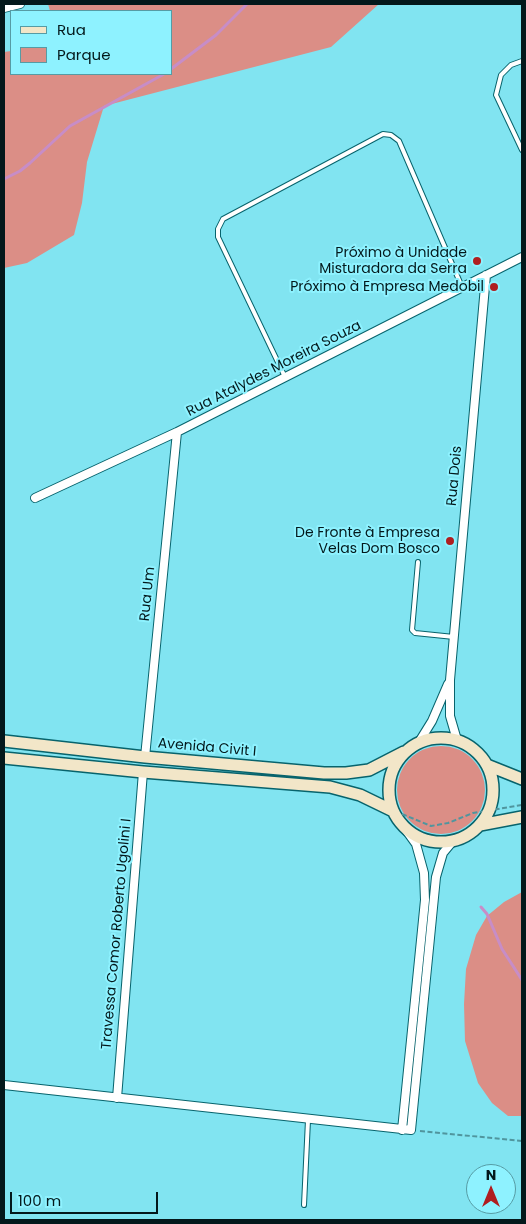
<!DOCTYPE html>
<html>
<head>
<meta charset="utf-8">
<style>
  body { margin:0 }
  #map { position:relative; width:526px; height:1224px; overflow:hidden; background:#81e4f1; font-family:Poppins,sans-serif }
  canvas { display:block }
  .frame { position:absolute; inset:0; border:5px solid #03181b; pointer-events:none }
  .legend { position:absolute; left:10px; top:10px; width:162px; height:65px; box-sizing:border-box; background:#8ef2ff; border:1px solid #569ba4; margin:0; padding:6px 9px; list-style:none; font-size:15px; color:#03181b }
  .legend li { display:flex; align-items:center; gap:10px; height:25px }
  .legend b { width:25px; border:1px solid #569ba4 }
  .north { position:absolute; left:466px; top:1164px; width:50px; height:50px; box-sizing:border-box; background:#8ef2ff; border:1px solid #569ba4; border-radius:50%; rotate:0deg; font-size:14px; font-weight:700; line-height:20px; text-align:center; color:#03181b }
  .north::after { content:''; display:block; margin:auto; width:18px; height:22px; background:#af1e20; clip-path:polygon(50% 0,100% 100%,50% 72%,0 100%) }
  .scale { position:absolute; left:10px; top:1192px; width:148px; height:22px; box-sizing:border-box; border:2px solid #03181b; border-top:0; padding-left:6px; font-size:15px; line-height:18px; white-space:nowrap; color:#03181b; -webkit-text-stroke:4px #8ef2ff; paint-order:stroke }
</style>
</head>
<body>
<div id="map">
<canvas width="526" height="1224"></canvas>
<div class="frame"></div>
<ul class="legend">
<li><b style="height:6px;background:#f2e6c8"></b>Rua</li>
<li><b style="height:14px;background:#db8e86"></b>Parque</li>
</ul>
<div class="north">N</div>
<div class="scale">100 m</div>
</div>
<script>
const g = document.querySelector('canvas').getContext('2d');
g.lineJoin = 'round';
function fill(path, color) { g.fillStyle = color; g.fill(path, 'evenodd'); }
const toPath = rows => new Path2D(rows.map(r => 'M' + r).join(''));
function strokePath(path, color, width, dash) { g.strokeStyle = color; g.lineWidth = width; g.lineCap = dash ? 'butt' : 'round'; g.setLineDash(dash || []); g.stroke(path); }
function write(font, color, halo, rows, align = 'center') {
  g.font = font + ' Poppins,sans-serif'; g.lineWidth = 4; g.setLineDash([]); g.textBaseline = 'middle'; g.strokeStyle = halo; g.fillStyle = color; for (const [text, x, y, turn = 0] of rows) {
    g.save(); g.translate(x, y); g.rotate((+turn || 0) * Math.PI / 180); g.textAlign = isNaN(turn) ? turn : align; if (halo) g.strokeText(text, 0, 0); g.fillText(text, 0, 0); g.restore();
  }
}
fill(toPath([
  [48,4,379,4,331,47,104,106,87,162,82,203,74,235,27,263,4,268,4,52,11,51,11,74,171,74,171,11,50,11],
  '397 790a44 44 0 1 1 88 0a44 44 0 1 1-88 0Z',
  [522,892,522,1116,508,1116,492,1103,478,1083,465,1041,464,1004,466,969,476,935,487,916,504,902]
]), '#db8e86');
strokePath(toPath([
  [171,69,216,35,247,4],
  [4,179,20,171,30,163,70,126,164,74],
  [481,907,487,914,502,949,522,980]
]), '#c78dc7', 3);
const lane = toPath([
  [522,61,511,65,501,75,496,95,522,150],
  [285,377,218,237,218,229,223,219,383,134,391,135,399,141,462,287],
  [418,562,412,630,415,633,454,637],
  [304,1205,308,1120]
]);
const street = toPath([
  [4,8,20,4],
  [35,498,177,432,522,257],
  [457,740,450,716,450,680,486,275],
  [419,742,432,721,448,684],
  [145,757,177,432],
  [4,1085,411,1130,436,877,443,853,453,841],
  [117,1098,143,772],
  [402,1130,425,900,424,873,416,844,403,826]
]);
const secondary = toPath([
  '389 790a52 52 0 1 1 104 0a52 52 0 1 1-104 0Z',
  [4,741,145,757,324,773,346,773,369,770,404,752],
  [4,758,143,772,330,787,360,795,393,811],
  [487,765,522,779],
  [480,825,522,817]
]);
strokePath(lane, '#07636c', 6);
strokePath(street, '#07636c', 10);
strokePath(secondary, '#07636c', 14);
strokePath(toPath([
  [402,814,431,826,448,823,473,813,522,805],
  [420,1131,522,1141]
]), '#50959e', 2, [5, 2.5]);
strokePath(lane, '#fff', 4);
strokePath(street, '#fff', 8);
strokePath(secondary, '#f2e6c8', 11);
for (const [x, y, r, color] of [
  [477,261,5,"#af1e20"],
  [494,287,5,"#af1e20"],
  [450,541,5,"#af1e20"]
]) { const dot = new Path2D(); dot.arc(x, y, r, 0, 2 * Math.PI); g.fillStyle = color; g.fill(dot); strokePath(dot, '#8ef2ff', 2); }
write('14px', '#03181b', '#8ef2ff', [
  ["Próximo à Unidade",467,253],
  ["Misturadora da Serra",467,269],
  ["Próximo à Empresa Medobil",484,287],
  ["De Fronte à Empresa",440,533],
  ["Velas Dom Bosco",440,549]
], 'right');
write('14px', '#03181b', '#8ef2ff', [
  ["Rua Atalydes Moreira Souza",274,369,-27],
  ["Rua Dois",455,476,-85],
  ["Rua Um",148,594,-84],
  ["Avenida Civit I",207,748,5],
  ["Travessa Comor Roberto Ugolini I",117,934,-85]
]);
</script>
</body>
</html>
